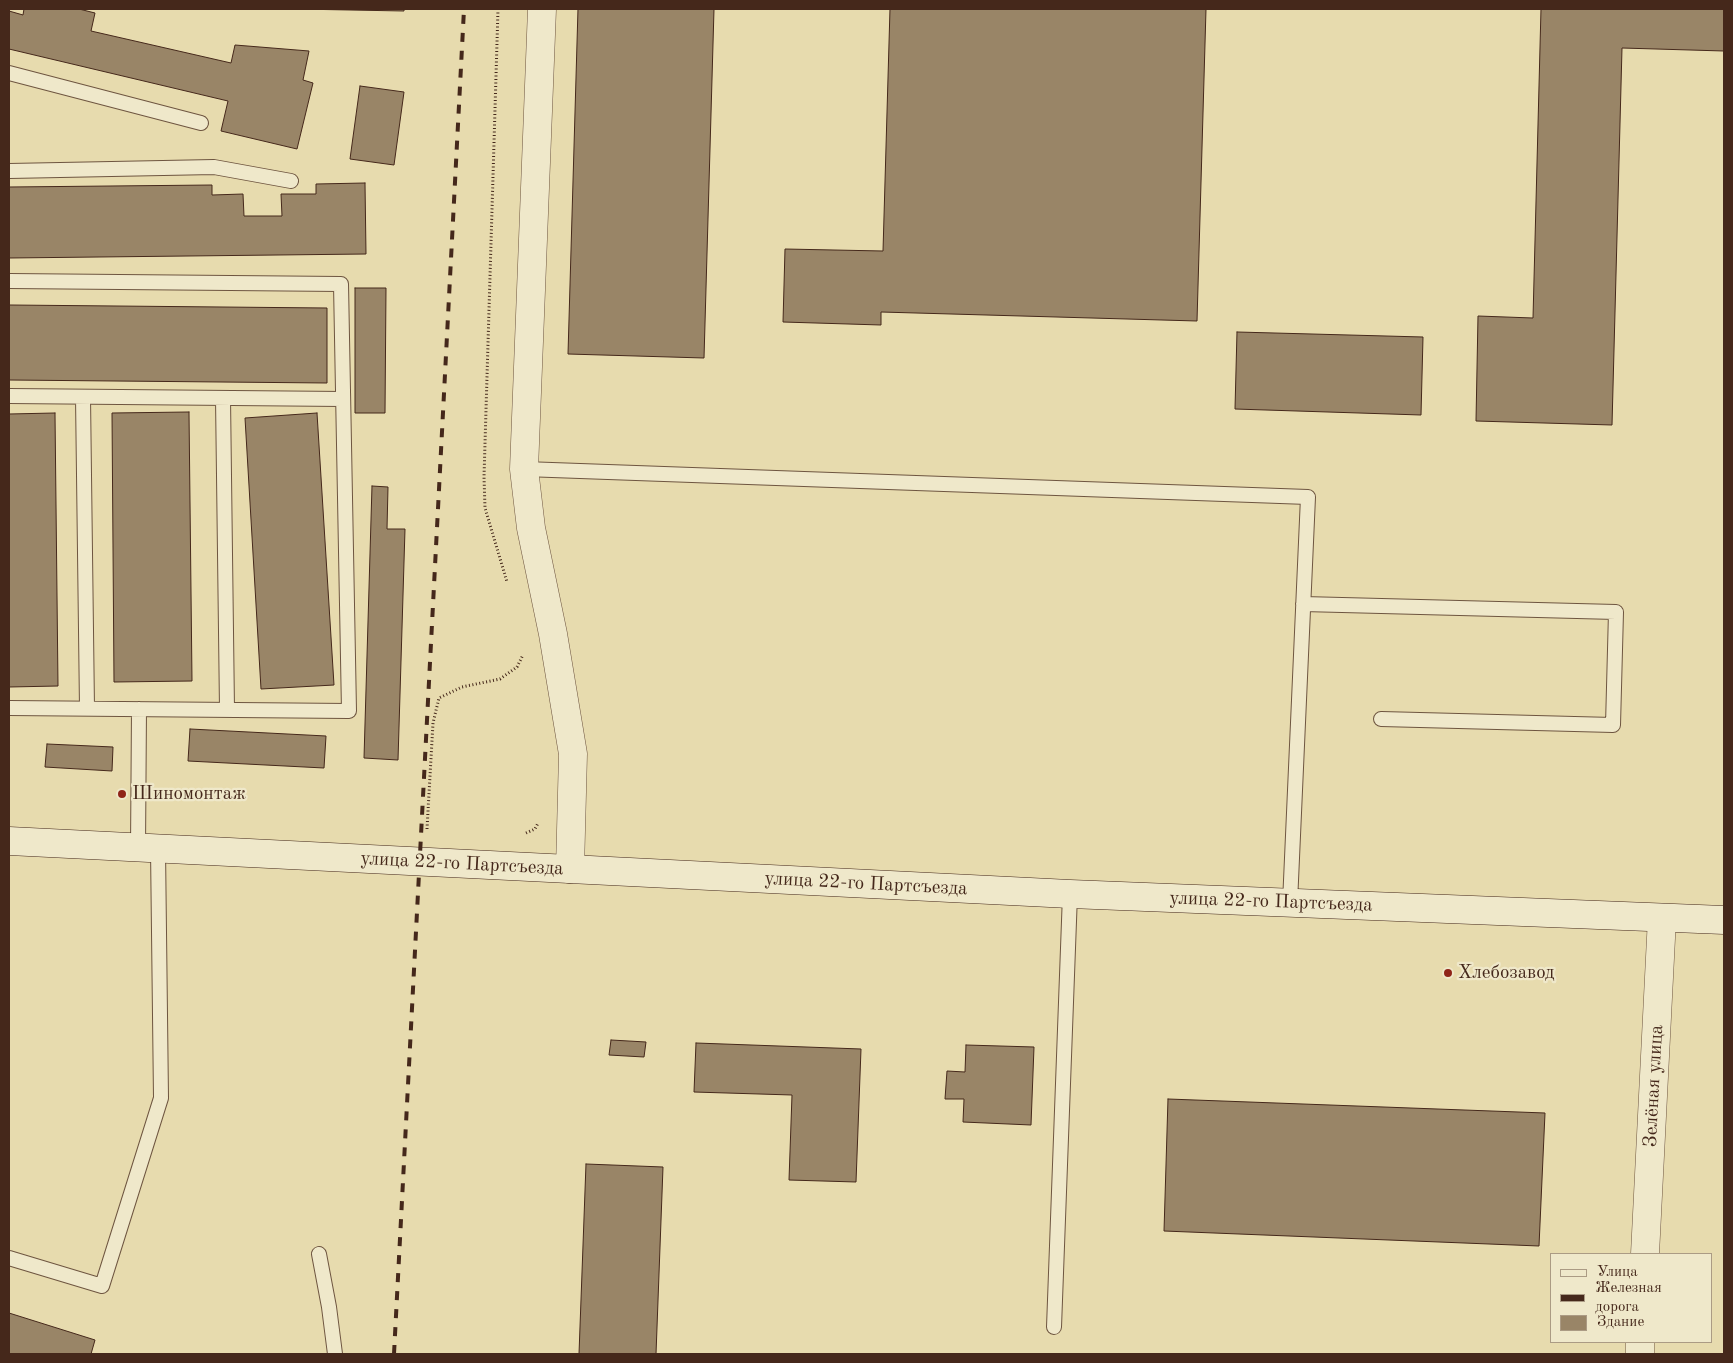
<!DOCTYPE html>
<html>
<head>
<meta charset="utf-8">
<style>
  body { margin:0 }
  #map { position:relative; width:1733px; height:1363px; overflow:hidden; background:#e7dbae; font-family:"Old Standard TT",serif }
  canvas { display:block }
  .frame { position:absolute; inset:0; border:10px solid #45281b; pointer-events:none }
  .legend { position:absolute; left:1550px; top:1253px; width:162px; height:90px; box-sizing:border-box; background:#efe8ca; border:1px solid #ab9b84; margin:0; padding:6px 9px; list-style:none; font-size:15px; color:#45281b }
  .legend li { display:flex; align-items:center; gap:10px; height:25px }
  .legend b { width:25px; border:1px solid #ab9b84 }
</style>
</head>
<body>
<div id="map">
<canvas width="1733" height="1363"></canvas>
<div class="frame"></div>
<ul class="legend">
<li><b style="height:6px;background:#efe8ca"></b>Улица</li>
<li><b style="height:6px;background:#45281b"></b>Железная дорога</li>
<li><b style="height:14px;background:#998567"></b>Здание</li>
</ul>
</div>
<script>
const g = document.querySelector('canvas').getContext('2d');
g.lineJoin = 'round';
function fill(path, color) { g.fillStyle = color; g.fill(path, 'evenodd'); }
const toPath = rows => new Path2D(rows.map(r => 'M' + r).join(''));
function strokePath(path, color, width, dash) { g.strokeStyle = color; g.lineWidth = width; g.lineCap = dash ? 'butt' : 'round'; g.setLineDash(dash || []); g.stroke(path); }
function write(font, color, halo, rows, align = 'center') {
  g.font = font + ' "Old Standard TT",serif'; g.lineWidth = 4.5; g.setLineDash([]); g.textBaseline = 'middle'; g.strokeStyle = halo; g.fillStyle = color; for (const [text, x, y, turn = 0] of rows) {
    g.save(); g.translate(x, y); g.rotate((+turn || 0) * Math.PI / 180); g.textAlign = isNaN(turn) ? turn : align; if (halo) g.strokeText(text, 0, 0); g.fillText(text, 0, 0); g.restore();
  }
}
const building = toPath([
  [24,9,79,9,95,13,91,31,231,63,235,45,309,51,303,80,313,83,297,149,221,131,228,101,9,49,9,11,23,15,24,9],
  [296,9,404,9,404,11,296,9],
  [578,9,714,9,704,358,568,354,578,9],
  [890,9,1206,9,1197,321,881,312,881,325,783,322,785,249,883,251,890,9],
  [1541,9,1724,9,1724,51,1622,48,1612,425,1476,421,1478,316,1533,318,1541,9],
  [360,86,404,92,394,165,350,159,360,86],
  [365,183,366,254,9,258,9,187,212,185,212,195,243,194,244,216,282,216,281,194,316,194,316,184,365,183],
  [355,288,386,288,385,413,355,413,355,288],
  [9,305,327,308,327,383,9,380,9,305],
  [1237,332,1423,337,1421,415,1235,409,1237,332],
  [189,412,192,681,114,682,112,413,189,412],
  [55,413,58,686,9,687,9,414,55,413],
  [317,413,334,685,261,689,245,418,317,413],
  [372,486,388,487,387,529,405,529,398,760,364,758,372,486],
  [190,729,326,736,324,768,188,761,190,729],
  [47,744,113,747,112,771,45,767,47,744],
  [611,1040,646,1042,644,1057,609,1055,611,1040],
  [696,1043,861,1049,856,1182,789,1180,792,1095,694,1092,696,1043],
  [966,1045,1034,1047,1031,1125,963,1122,964,1099,945,1099,947,1071,965,1072,966,1045],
  [1168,1099,1545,1113,1539,1246,1164,1231,1168,1099],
  [586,1164,663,1167,656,1354,579,1354,586,1164],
  [9,1313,95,1340,91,1354,9,1354,9,1313]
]);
fill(building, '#998567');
strokePath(building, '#45281b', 1);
const service = toPath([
  [9,73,201,123],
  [9,171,214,167,291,181],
  [9,281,341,284,349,711,9,708],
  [9,396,343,399],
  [83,397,87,708],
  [223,398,227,709],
  [524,469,1308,497,1290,903],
  [1303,604,1616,612,1613,725,1381,719],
  [138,848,139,709],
  [319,1254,329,1307,335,1354],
  [9,1258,102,1286,161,1098,158,849],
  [1054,1327,1070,894]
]);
const minor = toPath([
  [542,9,524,469,531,528,553,634,573,754,570,869],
  [1645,1254,1662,918],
  [1640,1354,1640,1342]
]);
const secondary = toPath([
  [9,841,1070,894,1724,920]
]);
strokePath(service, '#6e5540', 16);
strokePath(minor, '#6e5540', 29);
strokePath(secondary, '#45281b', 29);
strokePath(toPath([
  [498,9,484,477,485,508,507,582],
  [427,829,433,723,439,698,462,687,500,679,517,667,523,655],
  [526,833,535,829,538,823]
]), '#45281b', 3, [1, 2.5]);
strokePath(service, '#efe8ca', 14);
strokePath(minor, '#efe8ca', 28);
strokePath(secondary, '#efe8ca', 28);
strokePath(toPath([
  [394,1354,464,9]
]), '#45281b', 4, [9, 9]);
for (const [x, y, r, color] of [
  [122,794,5,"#8f2418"],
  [1448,973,5,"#8f2418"]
]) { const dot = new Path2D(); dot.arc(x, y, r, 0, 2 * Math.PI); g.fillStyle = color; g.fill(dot); strokePath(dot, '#efe8ca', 2); }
write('19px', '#45281b', '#efe8ca', [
  ["Шиномонтаж",132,794],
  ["Хлебозавод",1458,973]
], 'left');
write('19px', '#45281b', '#efe8ca', [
  ["улица 22-го Партсъезда",462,864,3],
  ["улица 22-го Партсъезда",866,884,3],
  ["улица 22-го Партсъезда",1271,902,2],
  ["Зелёная улица",1654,1086,-87]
]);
</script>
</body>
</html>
